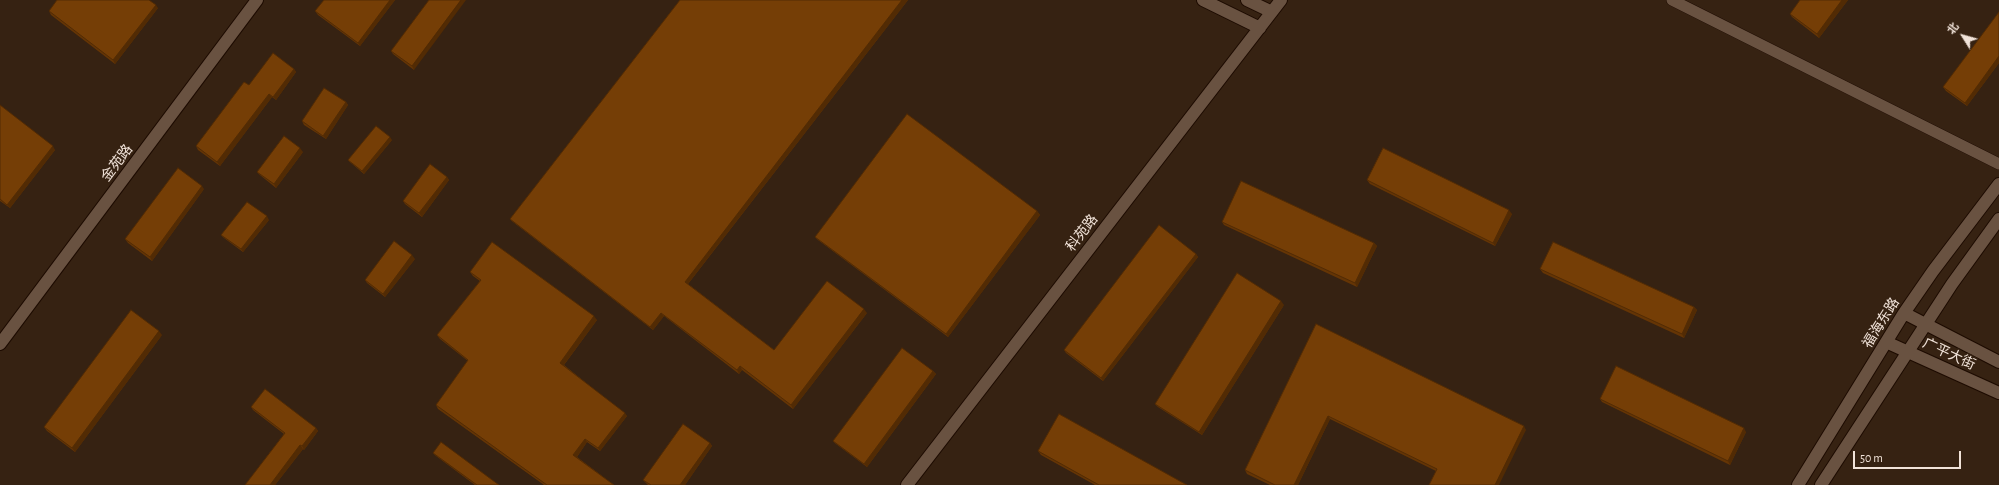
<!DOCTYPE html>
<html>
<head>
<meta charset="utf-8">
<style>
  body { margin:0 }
  #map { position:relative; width:1999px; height:485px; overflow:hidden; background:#362212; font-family:"Alegreya Sans","Noto Sans SC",sans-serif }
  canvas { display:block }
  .north { position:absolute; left:1943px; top:16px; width:40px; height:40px; -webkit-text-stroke:3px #362212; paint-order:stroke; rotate:307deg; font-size:11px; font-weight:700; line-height:16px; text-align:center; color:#f1e3d9 }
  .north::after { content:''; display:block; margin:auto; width:14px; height:18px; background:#f1e3d9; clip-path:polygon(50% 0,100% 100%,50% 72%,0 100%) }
  .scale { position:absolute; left:1853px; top:451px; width:108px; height:18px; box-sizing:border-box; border:2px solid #f1e3d9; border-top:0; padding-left:5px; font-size:12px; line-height:14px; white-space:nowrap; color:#f1e3d9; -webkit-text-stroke:3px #362212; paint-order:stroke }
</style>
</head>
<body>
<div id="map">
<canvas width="1999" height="485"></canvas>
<div class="north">北</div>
<div class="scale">50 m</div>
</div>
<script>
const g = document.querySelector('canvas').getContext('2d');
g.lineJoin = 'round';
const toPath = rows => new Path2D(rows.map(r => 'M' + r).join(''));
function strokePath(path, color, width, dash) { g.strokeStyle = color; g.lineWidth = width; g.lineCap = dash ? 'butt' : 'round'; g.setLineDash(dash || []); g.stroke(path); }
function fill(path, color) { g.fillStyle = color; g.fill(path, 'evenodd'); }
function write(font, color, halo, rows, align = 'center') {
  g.font = font + ' "Alegreya Sans","Noto Sans SC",sans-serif'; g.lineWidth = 3; g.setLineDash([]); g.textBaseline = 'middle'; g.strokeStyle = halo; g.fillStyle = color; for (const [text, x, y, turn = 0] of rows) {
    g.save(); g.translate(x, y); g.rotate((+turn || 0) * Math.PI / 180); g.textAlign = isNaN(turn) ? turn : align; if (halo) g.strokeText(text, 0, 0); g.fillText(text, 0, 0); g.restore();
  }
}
const street = toPath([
  [1672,0,1999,164]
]);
const secondary = toPath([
  [1203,0,1260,28],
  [1247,0,1272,12],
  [1904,313,1999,362],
  [1886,342,1999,393],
  [0,344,257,0],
  [907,485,1281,0],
  [1798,485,1904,313,1933,271,1999,184],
  [1821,485,1952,284,1999,219]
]);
strokePath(street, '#1d0b00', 12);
strokePath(secondary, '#1d0b00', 14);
strokePath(street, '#695241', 11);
strokePath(secondary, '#695241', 12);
fill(toPath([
  [324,0,395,0,360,46,318,15,315,11],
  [429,0,414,70,393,54,391,51],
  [680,0,908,0,688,284,774,350,867,313,793,409,742,370,739,374,664,316,653,330,513,222,510,219],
  [1800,0,1848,0,1819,38,1792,17,1790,14],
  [158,8,115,64,51,15,49,11],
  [1999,12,1999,63,1967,106,1946,91,1943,87],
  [294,69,296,72,276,100,272,97,220,166,198,150,196,146,249,85],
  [346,102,348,105,326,139,304,125,302,121],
  [0,105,55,150,10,208,0,201],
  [392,140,364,174,351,163,348,160],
  [303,152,276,188,260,175,257,172],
  [447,177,449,180,422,217,405,204,403,201],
  [1367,180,1512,214,1495,246,1370,184],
  [204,189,152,261,128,243,125,239],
  [1037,211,1040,215,948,337,818,240,815,237],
  [269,220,243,252,224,238,221,235],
  [1222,222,1374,243,1377,246,1357,287,1224,225],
  [1196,254,1198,257,1103,381,1066,353,1064,350],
  [415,259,385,297,367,283,365,280],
  [1540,269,1694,307,1697,310,1684,338,1543,273],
  [470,272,597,320,564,365,627,416,600,451,587,442,577,457,614,485,544,485,438,409,436,405,468,361,440,339,437,335,480,281,473,276],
  [1284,305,1202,435,1158,407,1155,404],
  [1316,324,1526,430,1436,471,1330,419,1298,485,1270,485,1247,474,1245,470],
  [162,335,75,452,47,431,44,427],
  [933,371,936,374,867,467,836,444,833,441],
  [1600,399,1746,432,1730,465,1602,402],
  [251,407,316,428,318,431,304,450,303,449,275,485,245,485,284,434,253,410],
  [710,443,712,446,685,485,648,485,643,480],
  [1038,451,1187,485,1095,485,1041,455],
  [433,453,499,485,475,485,436,456]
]), '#653505');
fill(toPath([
  [390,0,395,0,360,46,358,43],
  [461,0,466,0,414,70,412,66],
  [902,0,908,0,687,285,685,282],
  [1842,0,1848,0,1819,38,1817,34],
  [156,5,158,8,115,64,113,60],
  [1999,56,1999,63,1967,106,1965,103],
  [294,69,296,72,276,100,273,97],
  [269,94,272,97,220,166,217,162],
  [346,102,348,105,326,139,323,136],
  [390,137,392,140,364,174,362,171],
  [53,146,55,150,10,208,7,205],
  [300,148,303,152,276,188,274,184],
  [447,177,449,180,422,217,419,213],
  [202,186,204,189,152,261,150,257],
  [1509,210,1512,214,1495,246,1493,243],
  [1037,211,1040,215,948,337,946,334],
  [267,216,269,220,243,252,241,249],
  [1374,243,1377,246,1357,287,1355,283],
  [1196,254,1198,257,1103,381,1101,378],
  [412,255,415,259,385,297,383,294],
  [1281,301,1284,305,1202,435,1199,432],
  [1694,307,1697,310,1684,338,1682,334],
  [864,309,867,313,793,409,791,405],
  [661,313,664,316,653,330,650,327],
  [594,316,597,320,563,366,560,363],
  [159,331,162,335,75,452,72,448],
  [740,366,742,370,739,374,737,370],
  [933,371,936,374,867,467,864,464],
  [625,413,627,416,600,451,598,448],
  [1328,416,1330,419,1298,485,1294,485],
  [1524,426,1526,430,1499,485,1495,485],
  [316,428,318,431,304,450,302,446],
  [1744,428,1746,432,1730,465,1728,461],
  [585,439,587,442,576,458,573,455],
  [710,443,712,446,685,485,680,485],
  [300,445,303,449,275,485,270,485]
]), '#522b04');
const building = toPath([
  [57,0,149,0,156,5,113,60,49,11,57,0],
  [324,0,390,0,358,43,315,11,324,0],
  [429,0,461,0,412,66,391,51,429,0],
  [680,0,902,0,685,282,774,350,827,281,864,309,791,405,740,366,737,370,661,313,650,327,510,219,680,0],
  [1800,0,1842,0,1817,34,1790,14,1800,0],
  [1999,12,1999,56,1965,103,1943,87,1999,12],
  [273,53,294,69,273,97,269,94,217,162,196,146,244,82,249,85,273,53],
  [324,88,346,102,323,136,302,121,324,88],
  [0,105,53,146,7,205,0,199,0,105],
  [907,114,1037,211,946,334,815,237,907,114],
  [376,126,390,137,362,171,348,160,376,126],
  [284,136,300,148,274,184,257,172,284,136],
  [1383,148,1509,210,1493,243,1367,180,1383,148],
  [430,164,447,177,419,213,403,201,430,164],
  [178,168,202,186,150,257,125,239,178,168],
  [1241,181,1374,243,1355,283,1222,222,1241,181],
  [247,202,267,216,241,249,221,235,247,202],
  [1159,225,1196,254,1101,378,1064,350,1159,225],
  [394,241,412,255,383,294,365,280,394,241],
  [492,242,594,316,560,363,625,413,598,448,585,439,573,455,614,485,547,485,436,405,468,360,437,335,481,280,470,272,492,242],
  [1553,242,1694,307,1682,334,1540,269,1553,242],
  [1237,273,1281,301,1199,432,1155,404,1237,273],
  [131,310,159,331,72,448,44,427,131,310],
  [1316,324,1524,426,1495,485,1429,485,1437,469,1328,416,1294,485,1275,485,1245,470,1316,324],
  [902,348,933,371,864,464,833,441,902,348],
  [1616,366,1744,428,1728,461,1600,399,1616,366],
  [265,389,316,428,302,446,300,445,270,485,245,485,285,433,251,407,265,389],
  [1059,414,1187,485,1099,485,1038,451,1059,414],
  [683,424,710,443,680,485,651,485,643,480,683,424],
  [441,442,499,485,477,485,433,453,441,442]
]);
fill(building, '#753e06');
strokePath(building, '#522b04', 1);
write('14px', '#f1e3d9', '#362212', [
  ["金苑路",117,163,-53],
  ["科苑路",1082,233,-52],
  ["福海东路",1881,323,-58],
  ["广平大街",1949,354,25]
]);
</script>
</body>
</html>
